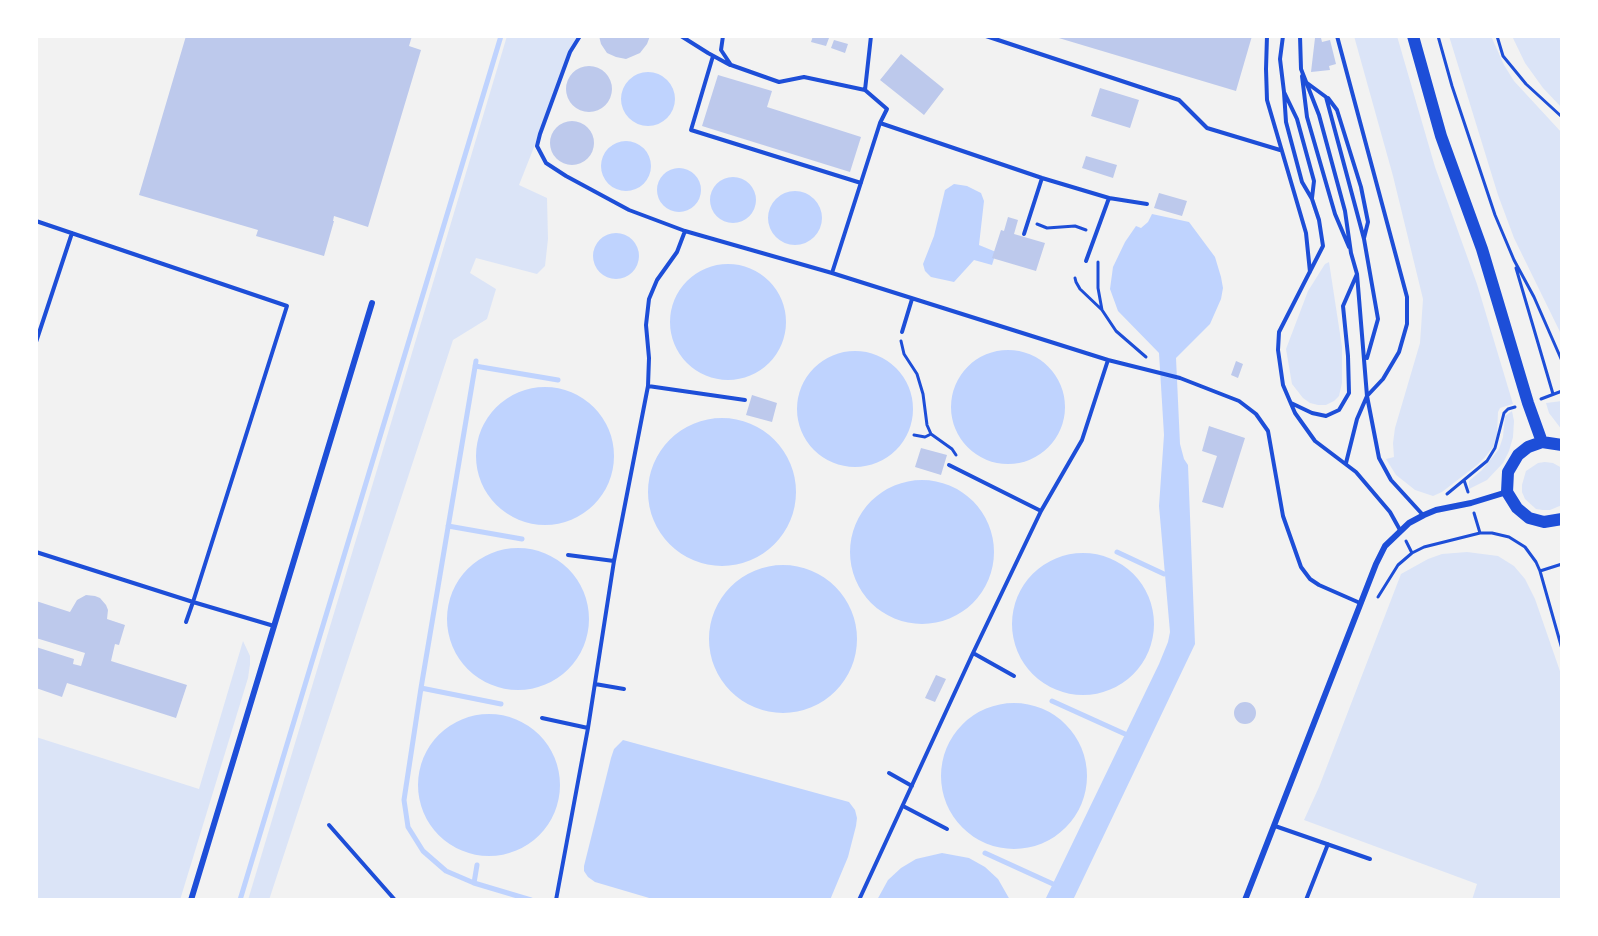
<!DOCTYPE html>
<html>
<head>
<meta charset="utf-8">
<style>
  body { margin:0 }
  #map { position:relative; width:1598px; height:936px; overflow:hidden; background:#f2f2f2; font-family:"Space Grotesk",sans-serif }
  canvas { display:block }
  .frame { position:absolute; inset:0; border:38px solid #fff; pointer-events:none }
</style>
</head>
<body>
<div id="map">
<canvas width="1598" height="936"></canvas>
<div class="frame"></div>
</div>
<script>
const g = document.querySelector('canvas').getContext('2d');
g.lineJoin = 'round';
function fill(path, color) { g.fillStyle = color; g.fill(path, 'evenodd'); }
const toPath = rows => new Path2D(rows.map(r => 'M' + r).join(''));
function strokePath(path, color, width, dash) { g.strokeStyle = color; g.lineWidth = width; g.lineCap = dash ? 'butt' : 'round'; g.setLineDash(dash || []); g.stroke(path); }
fill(toPath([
  [507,36,578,36,519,185,547,198,548,239,545,266,537,274,476,258,470,273,496,289,487,319,453,340,269,900,248,900],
  [1354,36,1397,36,1435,167,1477,284,1513,404,1500,408,1498,412,1497,435,1493,447,1486,456,1477,465,1442,492,1433,496,1415,490,1405,482,1396,475,1386,459,1394,457,1393,443,1395,428,1420,343,1423,299,1393,176],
  [1449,36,1491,36,1504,65,1514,81,1562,133,1562,336,1514,238,1498,195],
  [1512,36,1562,36,1562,108,1543,88,1525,63],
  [1329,262,1342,347,1342,383,1339,396,1334,401,1326,405,1318,405,1310,403,1303,398,1292,384,1286,349,1308,291,1325,264],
  [1562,401,1562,430,1549,413,1546,403],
  [1512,411,1514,421,1513,437,1509,451,1503,463,1487,480,1469,489,1469,481,1482,470,1499,449,1503,437,1505,416],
  [1545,462,1553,463,1562,468,1562,505,1550,510,1543,510,1536,509,1525,499,1522,492,1522,485,1526,471,1538,463],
  [1467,552,1498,556,1514,566,1525,579,1535,599,1562,677,1562,900,1472,900,1477,884,1304,820,1319,787,1401,574,1428,559,1442,554],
  [243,641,250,656,250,664,248,678,180,900,36,900,36,737,199,789]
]), '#dbe4f7');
fill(toPath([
  '621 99a27 27 0 1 1 54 0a27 27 0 1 1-54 0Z',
  '601 166a25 25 0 1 1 50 0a25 25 0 1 1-50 0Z',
  '657 190a22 22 0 1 1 44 0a22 22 0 1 1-44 0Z',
  '710 200a23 23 0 1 1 46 0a23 23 0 1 1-46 0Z',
  [954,184,967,186,981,193,984,201,979,245,996,252,992,265,974,260,954,282,931,277,925,271,923,264,934,236,945,190],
  '768 218a27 27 0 1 1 54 0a27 27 0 1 1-54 0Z',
  [1152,214,1189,222,1215,257,1221,277,1223,288,1221,299,1210,324,1176,358,1180,444,1184,459,1188,465,1195,644,1073,900,1045,900,1159,664,1168,642,1170,632,1159,506,1164,435,1159,353,1118,311,1110,289,1113,267,1125,242,1136,226,1141,228,1148,222],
  '593 256a23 23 0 1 1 46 0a23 23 0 1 1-46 0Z',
  '670 322a58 58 0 1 1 116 0a58 58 0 1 1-116 0Z',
  '951 407a57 57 0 1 1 114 0a57 57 0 1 1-114 0Z',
  '797 409a58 58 0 1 1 116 0a58 58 0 1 1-116 0Z',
  '476 456a69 69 0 1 1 138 0a69 69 0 1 1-138 0Z',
  '648 492a74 74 0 1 1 148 0a74 74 0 1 1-148 0Z',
  '850 552a72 72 0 1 1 144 0a72 72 0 1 1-144 0Z',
  '447 619a71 71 0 1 1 142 0a71 71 0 1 1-142 0Z',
  '1012 624a71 71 0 1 1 142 0a71 71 0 1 1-142 0Z',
  '709 639a74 74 0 1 1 148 0a74 74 0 1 1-148 0Z',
  '941 776a73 73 0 1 1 146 0a73 73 0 1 1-146 0Z',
  '418 785a71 71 0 1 1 142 0a71 71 0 1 1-142 0Z',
  [623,740,849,802,855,810,857,818,856,826,848,857,830,900,656,900,595,882,588,877,584,871,584,866,611,758,614,749],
  [942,853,969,858,985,867,998,879,1010,900,877,900,888,880,901,868,916,859]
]), '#bfd3fe');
strokePath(toPath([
  [476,361,421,688,404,800,408,827,423,851,446,871,474,883,477,865],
  [475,366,558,380],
  [448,526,522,539],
  [1117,552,1164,574],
  [421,688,501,704],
  [1052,701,1125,734],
  [985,853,1053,884],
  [474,883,531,900],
  [240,900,501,36]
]), '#bfd3fe', 5);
fill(toPath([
  [186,36,412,36,409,46,421,50,368,227,334,216,333,221,334,221,324,256,256,236,258,230,139,195],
  [599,36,650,36,647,44,640,53,626,59,616,57,607,53,601,44],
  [813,36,821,36,829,38,826,46,811,42],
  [1052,36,1252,36,1236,91],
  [1315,38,1321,38,1322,42,1330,40,1336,64,1329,66,1330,70,1311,72],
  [834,40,848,44,845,53,831,48],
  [901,54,944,89,924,115,880,80],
  '566 89a23 23 0 1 1 46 0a23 23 0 1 1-46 0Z',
  [718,75,772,91,767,107,861,137,850,172,702,126],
  [1100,88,1139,100,1130,128,1091,116],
  '550 143a22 22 0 1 1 44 0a22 22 0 1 1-44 0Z',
  [1086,156,1117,165,1113,178,1082,168],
  [1159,193,1187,201,1182,216,1154,208],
  [1008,217,1018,220,1014,234,1045,243,1036,271,992,258,1001,230,1004,231],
  [1236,361,1243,364,1238,378,1231,375],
  [752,395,777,403,772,422,746,415],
  [1209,426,1245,438,1223,508,1202,502,1217,456,1202,451],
  [921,448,947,455,941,475,915,467],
  [86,595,95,596,100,598,106,605,108,610,107,619,125,625,119,645,115,644,111,661,187,685,176,718,67,683,62,697,36,688,36,647,74,659,73,664,81,666,85,653,36,638,36,601,70,612,77,600],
  [936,675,946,679,935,702,925,698],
  '1234 713a11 11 0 1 1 22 0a11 11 0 1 1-22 0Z'
]), '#bdc9ec');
strokePath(toPath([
  [1438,36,1452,86,1495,215,1514,260,1534,297,1562,361],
  [1497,36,1503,56,1526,84,1562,117],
  [1037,224,1047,228,1075,226,1086,230],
  [1098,262,1098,288,1102,310,1116,331,1146,357],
  [1516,268,1553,394],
  [1075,278,1076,282,1080,289,1101,309],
  [901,341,904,354,917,374,923,394,927,425,931,434,952,449,956,455],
  [1541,399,1562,391],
  [914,435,925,437,931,434],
  [1464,480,1468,492],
  [1447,494,1487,461,1495,448,1504,413,1508,409,1515,407],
  [1474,513,1480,533],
  [1406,541,1412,553],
  [1540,571,1562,564],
  [1378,597,1398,565,1412,553,1424,547,1480,533,1492,533,1509,537,1525,547,1536,562,1540,571,1562,649]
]), '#1d4ed8', 3);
strokePath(toPath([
  [580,36,570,52,540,134,537,146,546,163,566,176,629,210,685,231],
  [681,36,708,53,730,65],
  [723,36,721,50,731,65,779,82,804,77,865,90,887,109,880,123,832,273],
  [986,36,1179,100,1207,128,1280,150],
  [1267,36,1266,69,1267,100,1306,233,1310,272],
  [1283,36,1280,59,1284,92,1297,119,1314,181,1312,198],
  [1300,36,1301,69,1319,115,1345,211,1351,253,1357,274,1367,396,1379,458,1391,480,1423,515],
  [1337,36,1407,297,1407,324,1399,352,1383,379,1367,396,1357,419,1346,463],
  [713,56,691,130,861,183],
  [1302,76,1307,117,1335,214,1349,247],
  [1307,83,1326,97,1364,239,1378,319,1367,358],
  [865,90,871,36],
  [1284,92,1286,122,1302,182,1312,199,1319,220,1323,246,1279,332,1278,350,1283,385,1295,413,1315,441,1356,472,1390,512,1400,530],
  [1328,98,1337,110,1361,187,1368,222,1364,238],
  [880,123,1042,178,1109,198,1147,204],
  [36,221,287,306,193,602,274,626],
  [1024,234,1042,178],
  [1086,261,1109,198],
  [902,332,912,299],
  [36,342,72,233],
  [648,386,745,400],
  [1291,403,1312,413,1326,416,1339,410,1349,393,1348,356,1343,306,1357,274],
  [949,465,1041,511],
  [36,552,193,602,186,622],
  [568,555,614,561],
  [1014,676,973,653,1041,511,1082,440,1108,360,1180,378,1239,401,1256,414,1268,431,1283,516,1301,567,1310,579,1319,585,1360,603],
  [595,684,624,689],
  [542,718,588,728],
  [889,773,912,786],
  [903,806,947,829],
  [329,825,395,900],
  [1275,826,1370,859],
  [556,900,588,728,614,561,648,386,649,358,646,325,649,299,657,280,677,252,685,231,832,273,1108,360],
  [859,900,973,653],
  [1306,900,1328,844]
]), '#1d4ed8', 4);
strokePath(toPath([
  [191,900,372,303],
  [1245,900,1376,564,1385,546,1409,523,1424,515,1436,510,1471,503,1507,492]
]), '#1d4ed8', 6);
strokePath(toPath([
  [1413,36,1441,136,1482,249,1528,403,1542,442],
  [1562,445,1542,442,1528,447,1518,455,1508,472,1507,492,1517,508,1529,518,1544,522,1562,519]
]), '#1d4ed8', 12);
</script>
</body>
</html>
